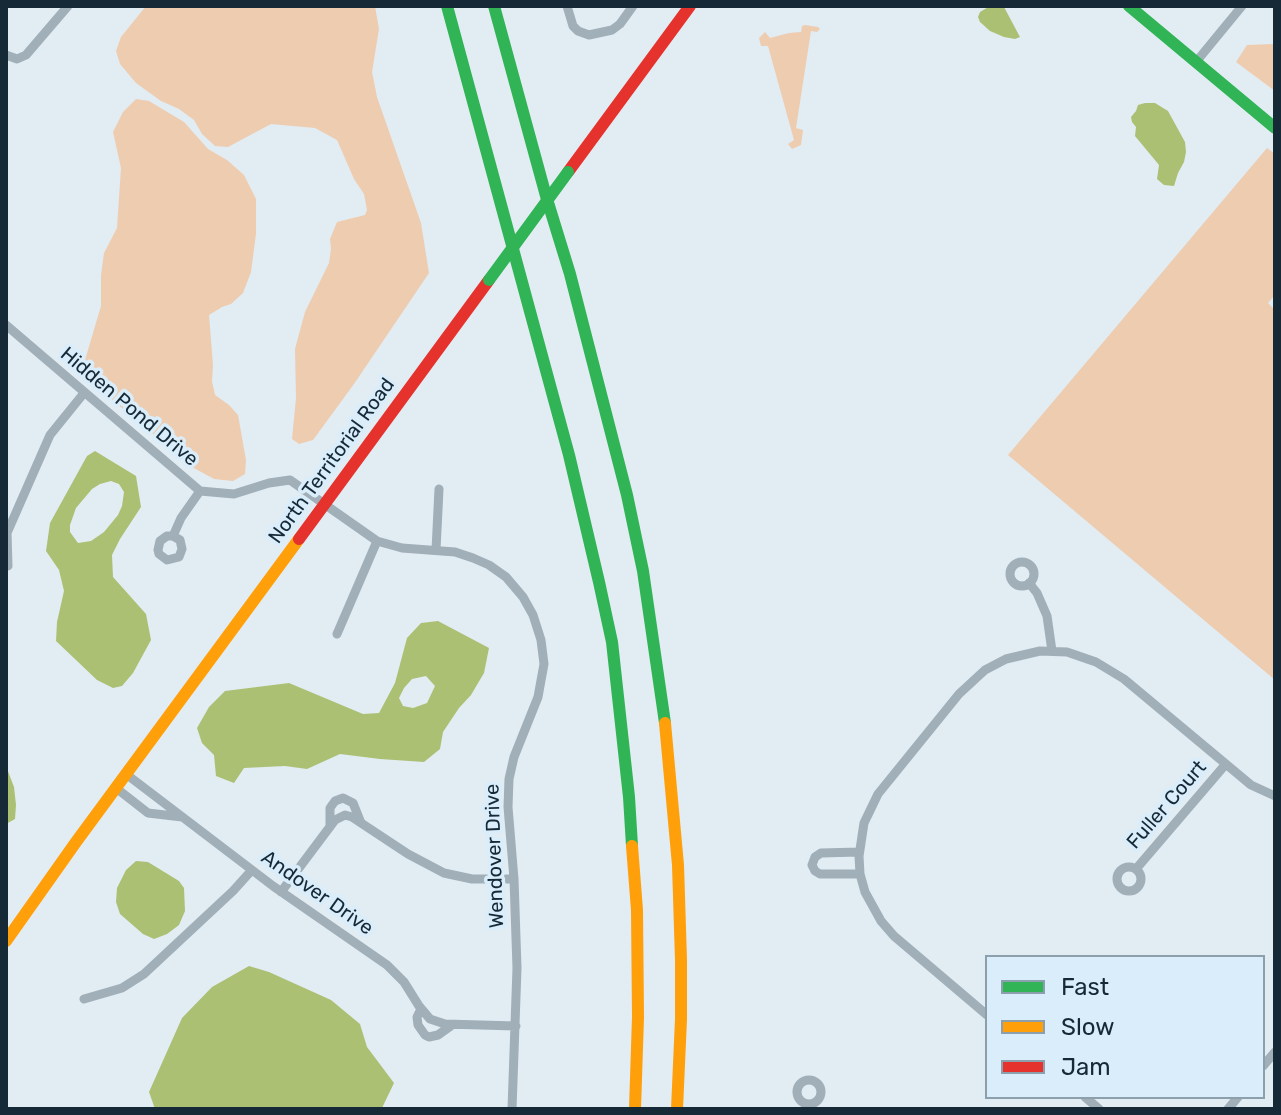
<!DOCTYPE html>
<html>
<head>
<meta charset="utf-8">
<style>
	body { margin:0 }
	#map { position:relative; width:1281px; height:1115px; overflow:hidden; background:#e2ecf3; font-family:Rubik,sans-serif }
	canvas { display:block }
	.frame { position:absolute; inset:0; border:8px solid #162937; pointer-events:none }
	.legend { position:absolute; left:985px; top:955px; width:280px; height:144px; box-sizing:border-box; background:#daedfb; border:2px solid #8c9fad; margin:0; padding:10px 14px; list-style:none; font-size:24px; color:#162937 }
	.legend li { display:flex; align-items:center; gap:16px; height:40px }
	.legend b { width:40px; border:2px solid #8c9fad }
</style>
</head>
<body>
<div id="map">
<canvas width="1281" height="1115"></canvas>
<div class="frame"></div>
<ul class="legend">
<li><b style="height:10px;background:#30b455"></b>Fast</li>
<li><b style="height:10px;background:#ff9f0a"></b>Slow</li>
<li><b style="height:10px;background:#e5322d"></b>Jam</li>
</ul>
</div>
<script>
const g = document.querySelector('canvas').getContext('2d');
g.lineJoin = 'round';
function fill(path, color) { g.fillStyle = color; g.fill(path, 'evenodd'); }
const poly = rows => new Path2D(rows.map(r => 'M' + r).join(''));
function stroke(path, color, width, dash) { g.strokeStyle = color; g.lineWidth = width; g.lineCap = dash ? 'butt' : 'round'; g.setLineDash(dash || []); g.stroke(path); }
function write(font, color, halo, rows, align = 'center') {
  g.font = font + ' Rubik,sans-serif'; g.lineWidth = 7; g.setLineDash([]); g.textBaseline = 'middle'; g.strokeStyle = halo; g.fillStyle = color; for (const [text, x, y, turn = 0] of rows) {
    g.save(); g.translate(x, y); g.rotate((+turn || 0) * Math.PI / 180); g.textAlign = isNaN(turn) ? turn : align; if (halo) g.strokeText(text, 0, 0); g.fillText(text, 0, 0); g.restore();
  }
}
const green = poly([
	[146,6,375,6,379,29,372,72,377,97,421,223,429,273,354,384,313,440,299,444,292,439,296,398,295,349,305,312,329,263,331,249,330,239,337,222,365,215,367,210,364,194,354,179,337,140,315,128,271,124,228,147,215,146,202,134,194,120,179,109,161,101,136,83,120,64,116,51,121,37],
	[805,25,818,27,820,29,817,32,811,31,796,128,803,130,801,145,792,149,788,144,794,140,768,46,761,46,759,38,765,32,770,38,789,33,801,32,802,26],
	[1275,42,1275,91,1236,62,1247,45,1273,44],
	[136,99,149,101,184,122,208,149,227,160,244,175,256,199,256,234,251,272,243,293,231,304,222,307,209,315,213,365,212,381,215,395,229,405,238,415,246,460,245,474,233,481,214,479,192,467,85,377,85,360,101,306,101,275,104,253,117,228,121,168,113,132,123,112],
	[1267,148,1275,154,1275,295,1268,303,1275,310,1275,680,1008,455]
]);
const water = poly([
	[990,6,1004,7,1020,37,1015,39,1004,37,990,31,980,22,978,17,980,12],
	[1145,103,1155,103,1168,111,1185,142,1186,152,1184,162,1178,173,1174,186,1164,185,1157,179,1159,165,1135,136,1136,127,1132,122,1131,117,1136,111,1138,105],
	[95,451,136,476,141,507,120,539,112,555,113,577,146,614,151,640,133,673,122,686,113,688,97,680,56,641,57,622,64,591,59,570,46,551,50,523,87,456],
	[111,481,119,484,124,492,122,506,118,515,104,532,91,541,78,543,70,532,70,525,76,508,92,489,100,484],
	[438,621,489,648,484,673,471,695,459,708,443,732,440,749,424,762,380,759,340,754,307,769,285,766,244,768,234,783,216,776,214,755,202,743,197,728,209,707,225,691,289,683,363,714,379,713,395,683,407,638,421,623],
	[426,676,435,686,427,703,413,708,403,706,399,698,404,688,412,679],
	[6,766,14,787,16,805,15,819,6,824],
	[136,861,148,862,179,881,184,888,185,911,179,925,167,934,154,939,143,934,120,914,116,902,117,888,126,870],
	[249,966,269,972,331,1000,360,1024,367,1047,394,1083,382,1108,155,1109,149,1092,182,1018,212,987]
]);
const street = poly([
	[567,6,573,26,578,31,589,35,612,30,620,24,633,6],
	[6,55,17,59,26,55,68,6],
	[1196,62,1242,6],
	[6,325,200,491,234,494,269,483,290,480,377,541,402,548,455,552,473,558,489,565,506,577,523,597,533,615,541,640,544,664,538,697,514,757,509,779,508,807,514,879,517,968,512,1109],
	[173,536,180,540,182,549,179,557,167,560,159,554,158,550,160,541,167,536,173,536,181,518,200,491],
	[436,550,439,489],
	'1010 574a12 12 0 1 1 24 0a12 12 0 1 1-24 0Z',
	[8,566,7,533,50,435,84,393],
	[1029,583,1037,593,1047,616,1052,651],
	[337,634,377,541],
	[126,774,273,886,387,965,404,982,419,1006,430,1019,445,1024,516,1026],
	[116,788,148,813,182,817],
	[330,827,330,808,335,801,343,798,353,803,361,823],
	[859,852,821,853,815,857,812,865,815,871,820,874,860,874],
	'1117 879a12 12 0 1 1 24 0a12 12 0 1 1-24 0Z',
	[1136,869,1225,765],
	[281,892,335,820,345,815,352,817,408,854,444,873,472,879,514,879],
	[84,999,122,988,144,974,233,891,251,871],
	[421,1009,417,1017,418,1025,425,1035,429,1037,438,1035,452,1025],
	[987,1015,894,936,881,921,865,892,860,874,859,856,864,823,878,794,959,694,985,670,1006,659,1040,651,1067,652,1096,662,1124,679,1251,785,1275,796],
	[1263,1066,1275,1052],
	'797 1092a12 12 0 1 1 24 0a12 12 0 1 1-24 0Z',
	[1085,1097,1099,1109],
	[1228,1109,1238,1097]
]);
const fast = poly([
	[447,6,569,455,599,582,612,642,629,797,632,846],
	[494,6,546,196,570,274,627,495,643,571,665,723],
	[1129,6,1275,128]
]);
const slow = poly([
	[665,723,678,865,681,960,681,1019,677,1109],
	[632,846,637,910,638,1017,635,1109],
	[6,941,76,842,299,539]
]);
const jam = poly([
	[568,172,690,6],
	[299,539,489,280]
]);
const fastBridge = poly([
	[489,280,568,172]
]);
const streetNames = [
	["Hidden Pond Drive",129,407,40],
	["North Territorial Road",332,461,-54],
	["Fuller Court",1167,805,-49],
	["Wendover Drive",495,856,-92],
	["Andover Drive",317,893,35]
];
fill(green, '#eeccb0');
fill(water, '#acc074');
stroke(street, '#a1afb8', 9);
stroke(fast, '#30b455', 12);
stroke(slow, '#ff9f0a', 12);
stroke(jam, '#e5322d', 12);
stroke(fastBridge, '#30b455', 12);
write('20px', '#162937', '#daedfb', streetNames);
</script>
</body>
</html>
